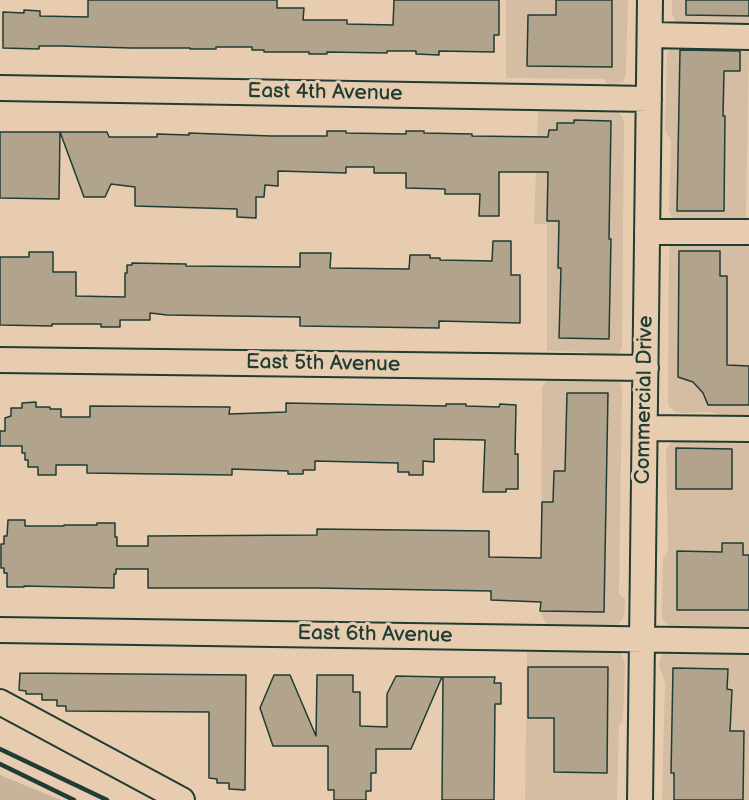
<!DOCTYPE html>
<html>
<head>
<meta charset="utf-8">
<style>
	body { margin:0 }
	canvas { display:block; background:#e8ccaf }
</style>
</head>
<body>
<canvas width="749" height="800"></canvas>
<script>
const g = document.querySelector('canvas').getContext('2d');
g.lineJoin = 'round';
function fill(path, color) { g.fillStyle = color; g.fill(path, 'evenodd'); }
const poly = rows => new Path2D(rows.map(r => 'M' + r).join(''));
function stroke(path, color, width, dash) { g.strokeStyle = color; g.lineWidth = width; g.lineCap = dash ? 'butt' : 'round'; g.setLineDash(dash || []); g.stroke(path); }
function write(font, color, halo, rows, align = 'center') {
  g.font = font + ' "Balsamiq Sans",sans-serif'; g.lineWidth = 6; g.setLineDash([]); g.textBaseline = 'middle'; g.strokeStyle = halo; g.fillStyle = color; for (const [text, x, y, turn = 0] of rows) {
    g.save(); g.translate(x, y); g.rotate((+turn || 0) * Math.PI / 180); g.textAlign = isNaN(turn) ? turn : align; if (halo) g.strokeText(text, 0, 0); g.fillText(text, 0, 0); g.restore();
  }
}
const built = poly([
	[506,0,628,0,626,68,626,75,623,82,613,86,609,86,604,79,506,78],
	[672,0,749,0,749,24,678,24,675,21,672,14],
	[675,45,749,45,746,215,744,222,678,222,671,216,669,210,671,140,665,130,667,55,670,49],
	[606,110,616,111,620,113,624,121,622,346,620,352,612,357,594,357,587,352,547,351,547,224,534,224,538,111,600,112],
	[747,242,749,249,749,421,732,420,715,413,707,412,680,413,675,412,668,405,668,399,669,251,670,247,674,243],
	[593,377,616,379,620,382,622,390,619,594,625,599,625,614,619,624,611,627,547,626,541,614,542,387,548,380,589,380],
	[685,439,689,441,749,442,749,629,673,628,663,621,662,615,663,558,668,551,666,450,668,446,672,442,678,440],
	[606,648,616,649,620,652,623,658,625,665,623,721,619,725,617,800,525,800,527,651,596,652],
	[668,651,749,651,749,800,662,800,665,682,659,666,660,659,662,654]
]);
const green = poly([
	[0,775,61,800,0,800]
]);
const building = poly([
	[88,0,277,0,277,8,304,8,303,20,347,20,347,24,393,25,394,0,499,0,499,35,494,35,494,52,439,51,439,55,416,54,416,51,387,51,387,53,327,52,327,54,309,54,309,52,264,52,264,50,252,50,252,47,216,47,216,49,190,49,190,48,131,48,61,46,39,46,39,49,3,48,3,12,24,13,24,10,40,11,40,16,88,17,88,0],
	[556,0,612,0,612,67,527,66,528,15,556,15,556,0],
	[686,0,749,0,749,16,686,15,686,0],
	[680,50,740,51,740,71,724,71,723,116,725,116,724,211,677,211,680,50],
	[574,120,611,121,609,239,611,239,609,339,559,338,561,268,558,268,559,221,547,221,548,172,499,172,499,216,479,216,480,194,445,194,445,189,406,188,406,173,374,173,374,167,346,167,346,173,278,171,278,186,265,185,264,197,256,197,256,218,237,217,237,209,135,206,135,187,111,184,105,197,84,197,60,132,107,132,109,137,157,137,157,134,189,135,189,133,271,136,327,136,327,131,346,131,346,133,406,134,406,131,424,131,424,133,472,134,472,136,548,137,549,130,557,130,557,123,574,123,574,120],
	[0,132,60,132,59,199,0,198,0,132],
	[493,241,511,241,511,275,520,275,520,323,439,321,439,328,300,326,300,317,167,315,150,313,150,320,120,320,120,327,101,327,101,324,52,324,52,326,0,325,0,257,29,257,29,252,53,252,53,272,76,272,76,296,125,297,125,273,127,273,127,265,132,265,132,263,186,264,186,266,300,267,300,253,331,253,330,268,409,269,410,255,430,255,430,258,440,258,440,260,492,261,493,241],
	[679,251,720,251,720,276,727,276,727,365,749,366,749,405,708,405,703,393,693,382,678,377,679,251],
	[567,393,608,393,604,612,540,611,541,602,491,600,491,591,316,588,148,588,148,569,116,569,116,574,114,574,114,588,24,586,24,587,7,587,7,573,4,573,4,568,1,568,1,544,4,544,4,536,7,536,8,520,25,520,25,526,64,526,64,525,97,525,97,523,115,523,115,537,117,537,117,546,148,546,148,536,317,535,317,529,489,531,489,557,541,558,542,502,553,502,554,471,565,471,567,393],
	[36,402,36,407,50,407,50,409,61,409,61,417,90,417,90,406,230,407,229,414,286,412,286,403,446,406,446,404,466,404,466,406,499,407,500,404,516,405,515,454,518,454,518,489,506,489,506,492,483,492,485,440,434,439,434,462,423,461,423,475,409,475,409,472,398,472,398,463,315,461,315,470,303,470,303,474,288,474,288,471,232,469,232,475,87,473,87,465,56,465,56,475,38,475,38,467,28,467,28,460,25,460,25,453,22,453,22,446,0,446,0,431,5,431,5,418,11,416,11,408,22,408,22,403,36,402],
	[676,448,732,449,732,489,676,489,676,448],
	[722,543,743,543,743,555,749,555,749,610,677,610,677,551,722,552,722,543],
	[528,667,608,667,607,773,554,772,554,718,528,718,528,667],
	[673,668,728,669,727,689,732,690,730,731,744,731,743,800,674,800,674,773,671,773,673,668],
	[20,673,246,675,245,790,229,789,229,783,217,783,217,779,209,778,209,712,66,711,66,706,57,706,57,700,42,700,42,694,26,694,26,691,19,690,20,673],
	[274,675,290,675,316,736,317,675,353,675,353,692,360,692,360,726,387,727,387,694,396,676,442,677,411,749,376,749,376,773,371,773,371,791,366,791,366,800,334,800,334,790,328,790,328,746,273,746,260,708,274,675],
	[443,677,495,677,494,683,501,683,501,704,495,704,494,800,442,800,443,677]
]);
const minor = poly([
	[650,35,749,37],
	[0,88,649,99],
	[647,232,749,232],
	[0,360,646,368],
	[645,428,749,429],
	[0,630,749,641],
	[0,702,182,800],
	[640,800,650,0]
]);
const rail = poly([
	[0,749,107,800],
	[0,764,74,800]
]);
const streetNames = [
	["East 4th Avenue",325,93,1],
	["East 5th Avenue",323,364,1],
	["Commercial Drive",645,400,-89],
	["East 6th Avenue",375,635,1]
];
fill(built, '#d4bda2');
fill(green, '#c7b49a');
fill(building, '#b1a38c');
stroke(building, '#1f3d34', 1.5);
stroke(minor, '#1f3d34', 28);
stroke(minor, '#e8ccaf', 24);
stroke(rail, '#1f3d34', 4.5);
write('21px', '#1f3d34', '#e8ccaf', streetNames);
</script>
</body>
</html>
